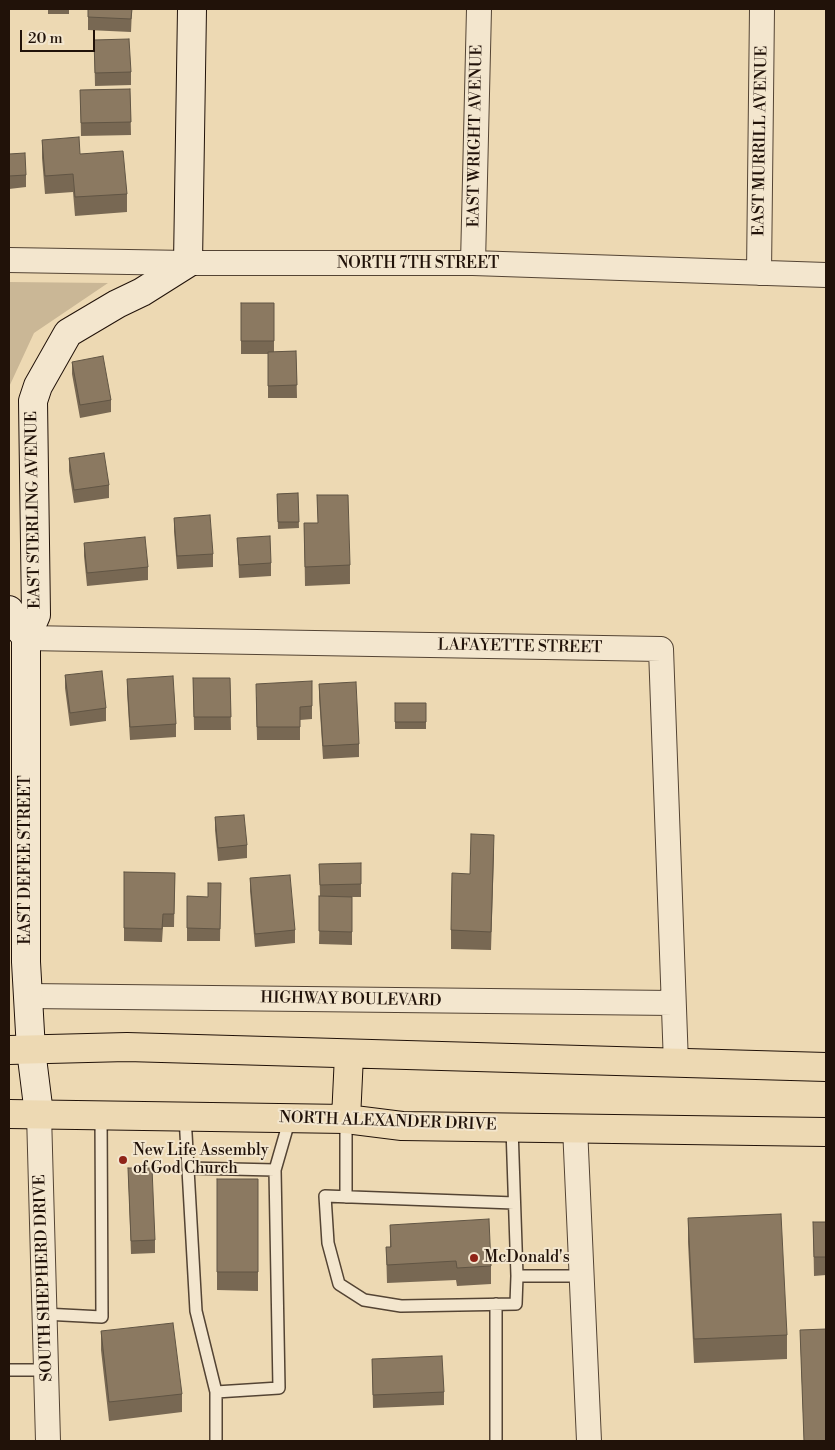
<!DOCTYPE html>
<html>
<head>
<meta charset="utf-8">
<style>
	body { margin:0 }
	#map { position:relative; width:835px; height:1450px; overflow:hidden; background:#edd9b3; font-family:"Libre Bodoni",serif }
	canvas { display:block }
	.frame { position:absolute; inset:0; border:10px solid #211209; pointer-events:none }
	.scale { position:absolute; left:20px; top:30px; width:75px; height:22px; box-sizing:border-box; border:2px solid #211209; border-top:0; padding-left:6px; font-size:15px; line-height:18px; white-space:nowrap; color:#211209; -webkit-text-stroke:4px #f3e6ce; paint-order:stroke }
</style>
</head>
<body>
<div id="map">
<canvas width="835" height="1450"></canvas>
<div class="frame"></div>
<div class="scale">20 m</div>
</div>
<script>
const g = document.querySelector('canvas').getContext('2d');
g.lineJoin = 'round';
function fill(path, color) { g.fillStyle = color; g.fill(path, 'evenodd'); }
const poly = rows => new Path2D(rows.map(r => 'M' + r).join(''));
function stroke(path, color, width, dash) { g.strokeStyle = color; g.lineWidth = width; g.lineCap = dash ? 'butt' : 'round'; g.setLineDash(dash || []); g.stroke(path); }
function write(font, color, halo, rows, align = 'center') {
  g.font = font + ' "Libre Bodoni",serif'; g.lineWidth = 4; g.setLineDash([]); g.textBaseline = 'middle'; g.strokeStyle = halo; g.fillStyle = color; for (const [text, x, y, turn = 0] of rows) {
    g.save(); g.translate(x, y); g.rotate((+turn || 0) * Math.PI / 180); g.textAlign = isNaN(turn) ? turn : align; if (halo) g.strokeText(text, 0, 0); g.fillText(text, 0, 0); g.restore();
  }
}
const green = poly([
	[9,282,108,283,34,333,9,387]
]);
const lane = poly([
	[185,1116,196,1311,216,1392,216,1441],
	[512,1128,517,1276,516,1304,401,1306,364,1300,339,1284,328,1243,325,1196,514,1203],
	[188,1168,275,1170],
	[346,1197,346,1119],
	[517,1276,582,1276],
	[44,1314,102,1317,101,1115],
	[9,1370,46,1370],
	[216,1392,279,1388,275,1170,290,1118],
	[496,1441,496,1304]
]);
const street = poly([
	[9,260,188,263,473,263,826,275],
	[473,263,479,9],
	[759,273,762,9],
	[14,627,26,638,661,649,676,1064],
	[28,996,673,1003],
	[39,1114,48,1441],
	[575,1127,589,1441]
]);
const secondary = poly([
	[9,610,26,638,26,962,31,1050,39,1114],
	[26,638,36,615,33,401,38,386,68,333,117,304,142,292,188,263,192,9]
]);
const primary = poly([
	[9,1050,127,1047,826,1067],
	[9,1114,346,1119,402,1126,826,1132],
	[346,1119,349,1055]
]);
const wall = poly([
	[48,9,69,9,69,14,48,14],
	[88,9,132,9,131,32,88,30],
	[94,40,131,72,131,85,95,86],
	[130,89,131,135,81,136,80,90],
	[42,140,80,154,127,194,127,212,75,216,73,192,45,194,42,158],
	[9,154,26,175,26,187,9,189],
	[241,303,274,303,274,352,296,351,297,398,268,398,268,354,241,354],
	[72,362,111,400,111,412,80,418,72,374],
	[69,458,109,485,109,498,74,503,69,471],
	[298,493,299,528,278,529,277,494],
	[317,495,350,565,350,584,305,586,304,523,318,523],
	[174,518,213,554,213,567,177,569,174,531],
	[237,538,271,563,271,576,239,578],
	[84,543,148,567,148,580,87,586,84,556],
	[65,675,106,708,106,721,70,726,65,688],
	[193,678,230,678,231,730,194,730],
	[127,679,176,724,176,737,130,740,127,692],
	[312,681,312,719,300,720,300,740,257,740,256,697],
	[319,684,359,744,359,757,323,759,319,697],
	[395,703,426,703,426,729,395,729],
	[215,817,247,845,247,858,218,861,215,830],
	[494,853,491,950,451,949,451,930,470,874],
	[319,864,361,884,361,897,352,897,352,945,319,944,320,896],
	[124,872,175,873,174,927,163,927,162,942,124,941],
	[250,878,295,930,295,943,255,947,250,891],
	[221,883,220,941,187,941,187,896,208,897],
	[128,1168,155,1240,155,1253,131,1254],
	[217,1179,258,1179,258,1291,217,1290],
	[688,1218,787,1335,787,1359,694,1363,688,1242],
	[813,1222,826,1222,826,1275,814,1276],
	[390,1225,491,1266,491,1284,457,1286,456,1280,387,1283,386,1247,390,1247],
	[800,1330,826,1441,804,1441],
	[101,1331,182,1394,182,1412,109,1421,101,1350],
	[372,1359,444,1392,444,1405,373,1408]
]);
const building = poly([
	[88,9,132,9,131,19,88,17,88,9],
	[129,39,131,72,95,73,94,40,129,39],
	[130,89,131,122,81,123,80,90,130,89],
	[79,137,80,154,123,151,127,194,75,197,73,174,45,176,42,140,79,137],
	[25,153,26,175,9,176,9,154,25,153],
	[241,303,274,303,274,341,241,341,241,303],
	[296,351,297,385,268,386,268,352,296,351],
	[103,356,111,400,80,405,72,362,103,356],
	[104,453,109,485,74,490,69,458,104,453],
	[298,493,299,522,278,522,277,494,298,493],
	[317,495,348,495,350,565,305,567,304,523,318,523,317,495],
	[210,515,213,554,177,556,174,518,210,515],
	[270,536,271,563,239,565,237,538,270,536],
	[145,537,148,567,87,573,84,543,145,537],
	[102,671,106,708,70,713,65,675,102,671],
	[173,676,176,724,130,727,127,679,173,676],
	[193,678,230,678,231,717,194,717,193,678],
	[312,681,312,706,300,707,300,727,257,727,256,684,312,681],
	[356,682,359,744,323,746,319,684,356,682],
	[395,703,426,703,426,722,395,722,395,703],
	[244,815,247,845,218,848,215,817,244,815],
	[471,834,494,835,491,932,451,930,452,873,470,874,471,834],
	[361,863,361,884,320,885,319,864,361,863],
	[124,872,175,873,174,914,163,914,162,929,124,928,124,872],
	[290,875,295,930,255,934,250,878,290,875],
	[208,883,221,883,220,929,187,928,187,896,208,897,208,883],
	[319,896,352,897,352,932,319,931,319,896],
	[128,1168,152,1168,155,1240,131,1241,128,1168],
	[217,1179,258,1179,258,1272,217,1272,217,1179],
	[781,1214,787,1335,694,1339,688,1218,781,1214],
	[489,1219,491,1266,457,1268,456,1261,387,1265,386,1247,391,1247,390,1225,489,1219],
	[813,1222,826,1222,826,1257,814,1257,813,1222],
	[173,1323,182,1394,109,1402,101,1331,173,1323],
	[826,1329,826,1441,804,1441,800,1330,826,1329],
	[442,1356,444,1392,373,1395,372,1359,442,1356]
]);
const markers = [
	[123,1160,5,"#8f2418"],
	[474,1258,5,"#8f2418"]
];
const streetNames = [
	["EAST WRIGHT AVENUE",476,136,-89],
	["EAST MURRILL AVENUE",761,141,-89],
	["NORTH 7TH STREET",418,264],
	["EAST STERLING AVENUE",34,510,-91],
	["LAFAYETTE STREET",520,647,1],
	["EAST DEFEE STREET",26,860,-90],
	["HIGHWAY BOULEVARD",351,1000,1],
	["NORTH ALEXANDER DRIVE",388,1122,2],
	["SOUTH SHEPHERD DRIVE",44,1278,-92]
];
const poiNames = [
	["New Life Assembly",133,1151],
	["of God Church",133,1169],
	["McDonald's",484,1258]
];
fill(green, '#cab796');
stroke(lane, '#544434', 14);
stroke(street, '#544434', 26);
stroke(secondary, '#211209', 30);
stroke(primary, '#211209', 30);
stroke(lane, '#f3e6ce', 11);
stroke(street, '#f3e6ce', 24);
stroke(secondary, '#f3e6ce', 28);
stroke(primary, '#edd9b3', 28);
fill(wall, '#786853');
fill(building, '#8b7961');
stroke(building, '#615544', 1);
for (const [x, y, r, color] of markers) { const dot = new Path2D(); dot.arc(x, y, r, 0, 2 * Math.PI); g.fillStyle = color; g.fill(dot); stroke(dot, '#f3e6ce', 2); }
write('16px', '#211209', '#f3e6ce', streetNames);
write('16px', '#211209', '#f3e6ce', poiNames, 'left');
</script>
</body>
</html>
